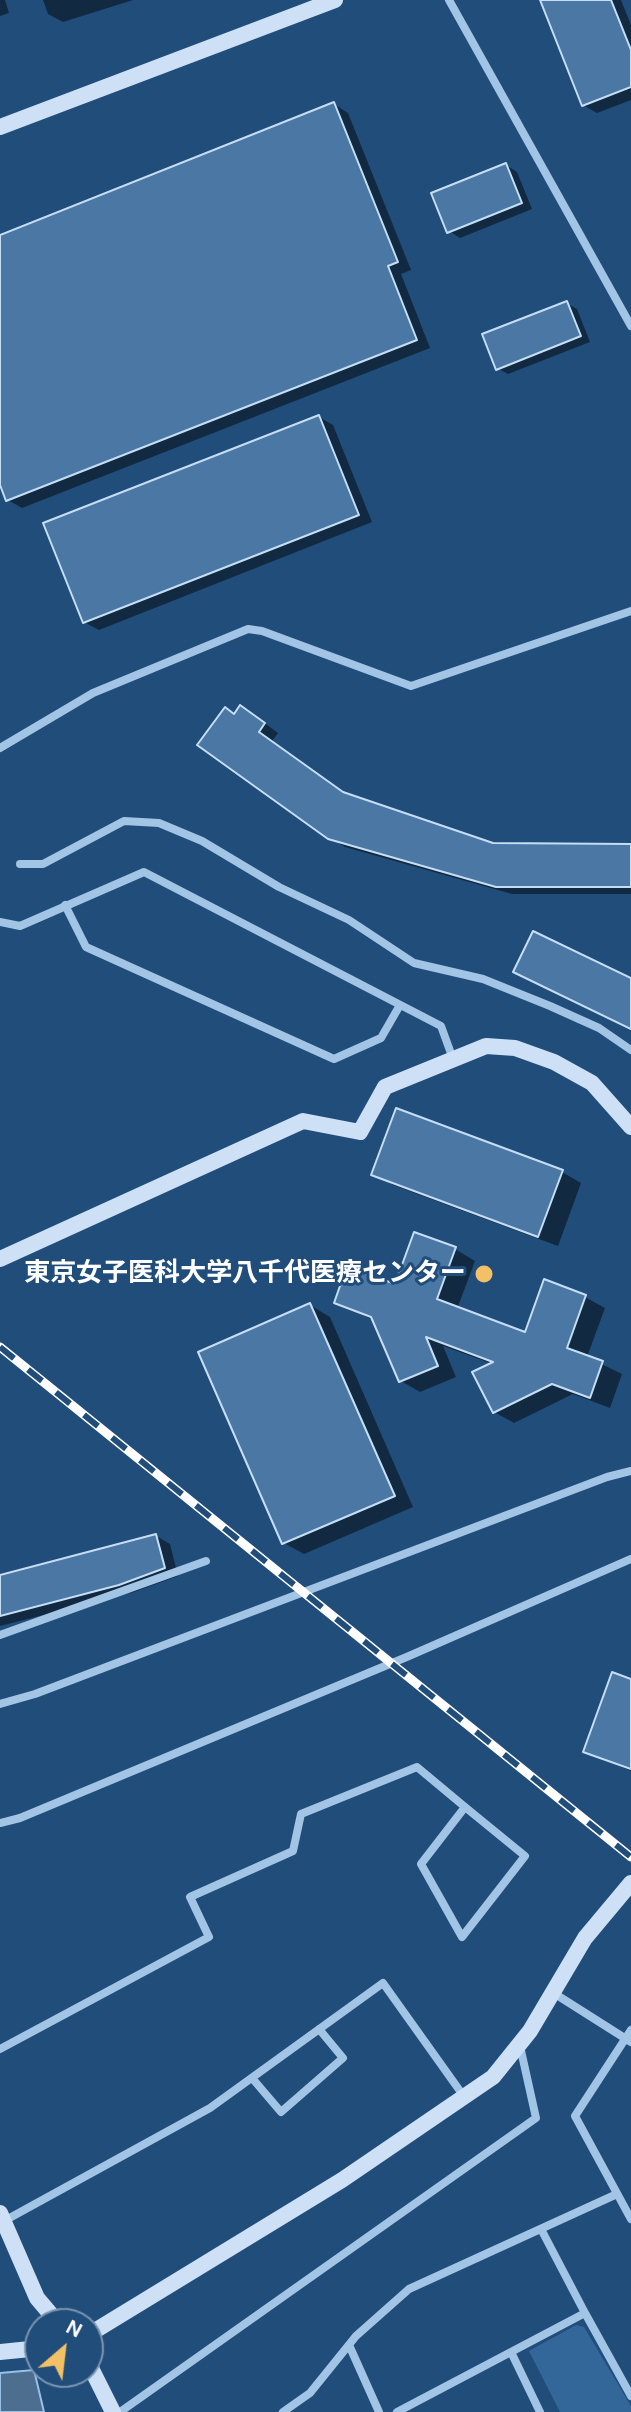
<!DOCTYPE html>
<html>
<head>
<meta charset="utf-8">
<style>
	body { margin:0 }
	#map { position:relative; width:631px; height:2412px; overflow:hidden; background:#214d7b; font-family:Karla,sans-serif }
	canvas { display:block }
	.north { position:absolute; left:24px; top:2308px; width:80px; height:80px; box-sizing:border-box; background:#214d7b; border:2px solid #7a94b0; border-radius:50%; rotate:28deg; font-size:22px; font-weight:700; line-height:32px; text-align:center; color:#fff }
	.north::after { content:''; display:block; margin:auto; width:28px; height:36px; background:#f2c165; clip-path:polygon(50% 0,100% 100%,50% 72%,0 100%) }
</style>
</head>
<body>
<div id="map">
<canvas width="631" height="2412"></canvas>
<div class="north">N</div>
</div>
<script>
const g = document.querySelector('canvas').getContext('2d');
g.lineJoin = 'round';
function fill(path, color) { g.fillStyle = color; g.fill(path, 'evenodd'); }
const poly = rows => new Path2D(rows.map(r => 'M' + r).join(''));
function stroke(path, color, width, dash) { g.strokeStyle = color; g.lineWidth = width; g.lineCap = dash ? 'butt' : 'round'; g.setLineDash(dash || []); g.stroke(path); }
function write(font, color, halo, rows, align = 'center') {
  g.font = font + ' Karla,"Noto Sans JP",sans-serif'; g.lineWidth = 6; g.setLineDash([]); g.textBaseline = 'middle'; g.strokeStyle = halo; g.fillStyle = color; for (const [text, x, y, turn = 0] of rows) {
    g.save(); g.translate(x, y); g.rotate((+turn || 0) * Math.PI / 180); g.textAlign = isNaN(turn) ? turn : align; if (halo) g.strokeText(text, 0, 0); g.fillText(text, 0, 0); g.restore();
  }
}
const green = poly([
	[576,2325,584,2327,631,2406,631,2412,560,2412,529,2351]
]);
const water = poly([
	[34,2370,44,2412,0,2412,0,2373,34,2370]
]);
const shadow = poly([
	[0,0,5,0,9,13,0,16],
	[43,0,133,0,63,22,48,14],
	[542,0,621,0,631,25,631,100,597,113,583,105],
	[334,104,348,113,411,270,401,274,430,348,22,508,8,500,0,480,0,237],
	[506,165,517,172,532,209,460,238,449,231],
	[566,303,577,309,590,342,508,374,497,368],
	[319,417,333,425,372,522,99,630,84,622],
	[236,715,255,716,278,733,272,741,348,796,493,845,631,846,631,894,512,894,345,847,330,838],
	[562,1172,581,1183,558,1246,393,1185,374,1174],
	[455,1249,475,1261,457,1309,526,1334,585,1297,605,1308,587,1357,622,1374,610,1408,573,1394,514,1423,494,1412,493,1364,443,1346,456,1377,420,1392,401,1381,375,1321,336,1302,396,1287],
	[310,1305,330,1317,413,1507,304,1554,284,1543],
	[156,1536,170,1544,178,1576,134,1592,0,1626,0,1577],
	[631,1681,631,1771,585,1751]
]);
const building = poly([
	[540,0,611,0,631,50,631,87,582,106,540,0],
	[334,102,398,262,388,266,417,340,6,501,0,485,0,235,334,102],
	[506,163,522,203,447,233,431,193,506,163],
	[567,301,581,336,496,370,482,334,567,301],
	[319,415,359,515,83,623,43,523,319,415],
	[240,705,265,723,259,732,343,792,493,843,631,844,631,887,496,887,328,839,197,745,225,707,234,714,240,705],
	[533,931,631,978,631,1029,513,972,533,931],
	[396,1108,563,1170,538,1237,371,1175,396,1108],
	[414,1232,456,1247,437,1299,525,1332,544,1279,586,1295,567,1348,603,1361,590,1398,552,1384,493,1413,472,1372,493,1362,426,1337,438,1366,399,1382,371,1317,334,1303,347,1266,395,1284,414,1232],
	[310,1303,395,1496,282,1544,198,1352,310,1303],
	[156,1534,165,1568,119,1585,0,1616,0,1575,156,1534],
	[612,1672,631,1679,631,1769,583,1752,612,1672]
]);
const street = poly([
	[449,0,631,326],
	[0,748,93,693,248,629,262,631,411,686,631,611],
	[20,864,43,864,124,821,159,823,202,841,279,887,349,920,414,963,483,979,550,1006,599,1028,631,1050],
	[65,905,86,947,334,1059,381,1038,400,1005],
	[0,922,20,926,144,872,441,1026,453,1059],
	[0,1635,206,1561],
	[0,1704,35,1694,607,1477,631,1471],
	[0,1823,20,1818,409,1656,631,1559],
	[552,1992,631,2042],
	[631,2030,575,2116,631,2219],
	[0,2049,209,1937,190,1897,293,1851,301,1814,417,1767,465,1807,525,1856,462,1937,421,1864,465,1807],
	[252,2078,281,2112,343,2058,319,2029],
	[4,2221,210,2108,383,1983,465,2098],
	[541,2229,585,2313],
	[349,2345,379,2412],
	[511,2352,540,2412],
	[120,2412,536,2118,520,2046],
	[283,2412,310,2393,356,2336,409,2289,617,2194],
	[397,2412,585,2313,631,2396]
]);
const secondary = poly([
	[0,127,335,0],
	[0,1259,303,1121,360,1132,385,1087,486,1046,515,1048,554,1062,592,1083,631,1127],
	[0,2213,37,2298,59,2324],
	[88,2335,342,2180,493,2077,530,2031,585,1938,631,1883],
	[0,2352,40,2348],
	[88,2362,113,2412]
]);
const rail = poly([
	[0,1347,631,1857]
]);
const markers = [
	[484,1274,10,"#f2c165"]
];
const poiNames = [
	["東京女子医科大学八千代医療センター",466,1274]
];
fill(green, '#346799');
fill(water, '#4d6e8f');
stroke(water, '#97c0e7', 2);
fill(shadow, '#0007');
fill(building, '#4a77a4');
stroke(building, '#c6def4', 2);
stroke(street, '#a3c5e5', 8);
stroke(secondary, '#cde0f5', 16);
stroke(rail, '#fff', 9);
stroke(rail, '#214d7b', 6, [18]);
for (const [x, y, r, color] of markers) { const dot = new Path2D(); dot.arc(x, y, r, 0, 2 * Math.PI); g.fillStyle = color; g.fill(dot); stroke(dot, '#214d7b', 3); }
write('bold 26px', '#fff', '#214d7b', poiNames, 'right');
</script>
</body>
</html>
